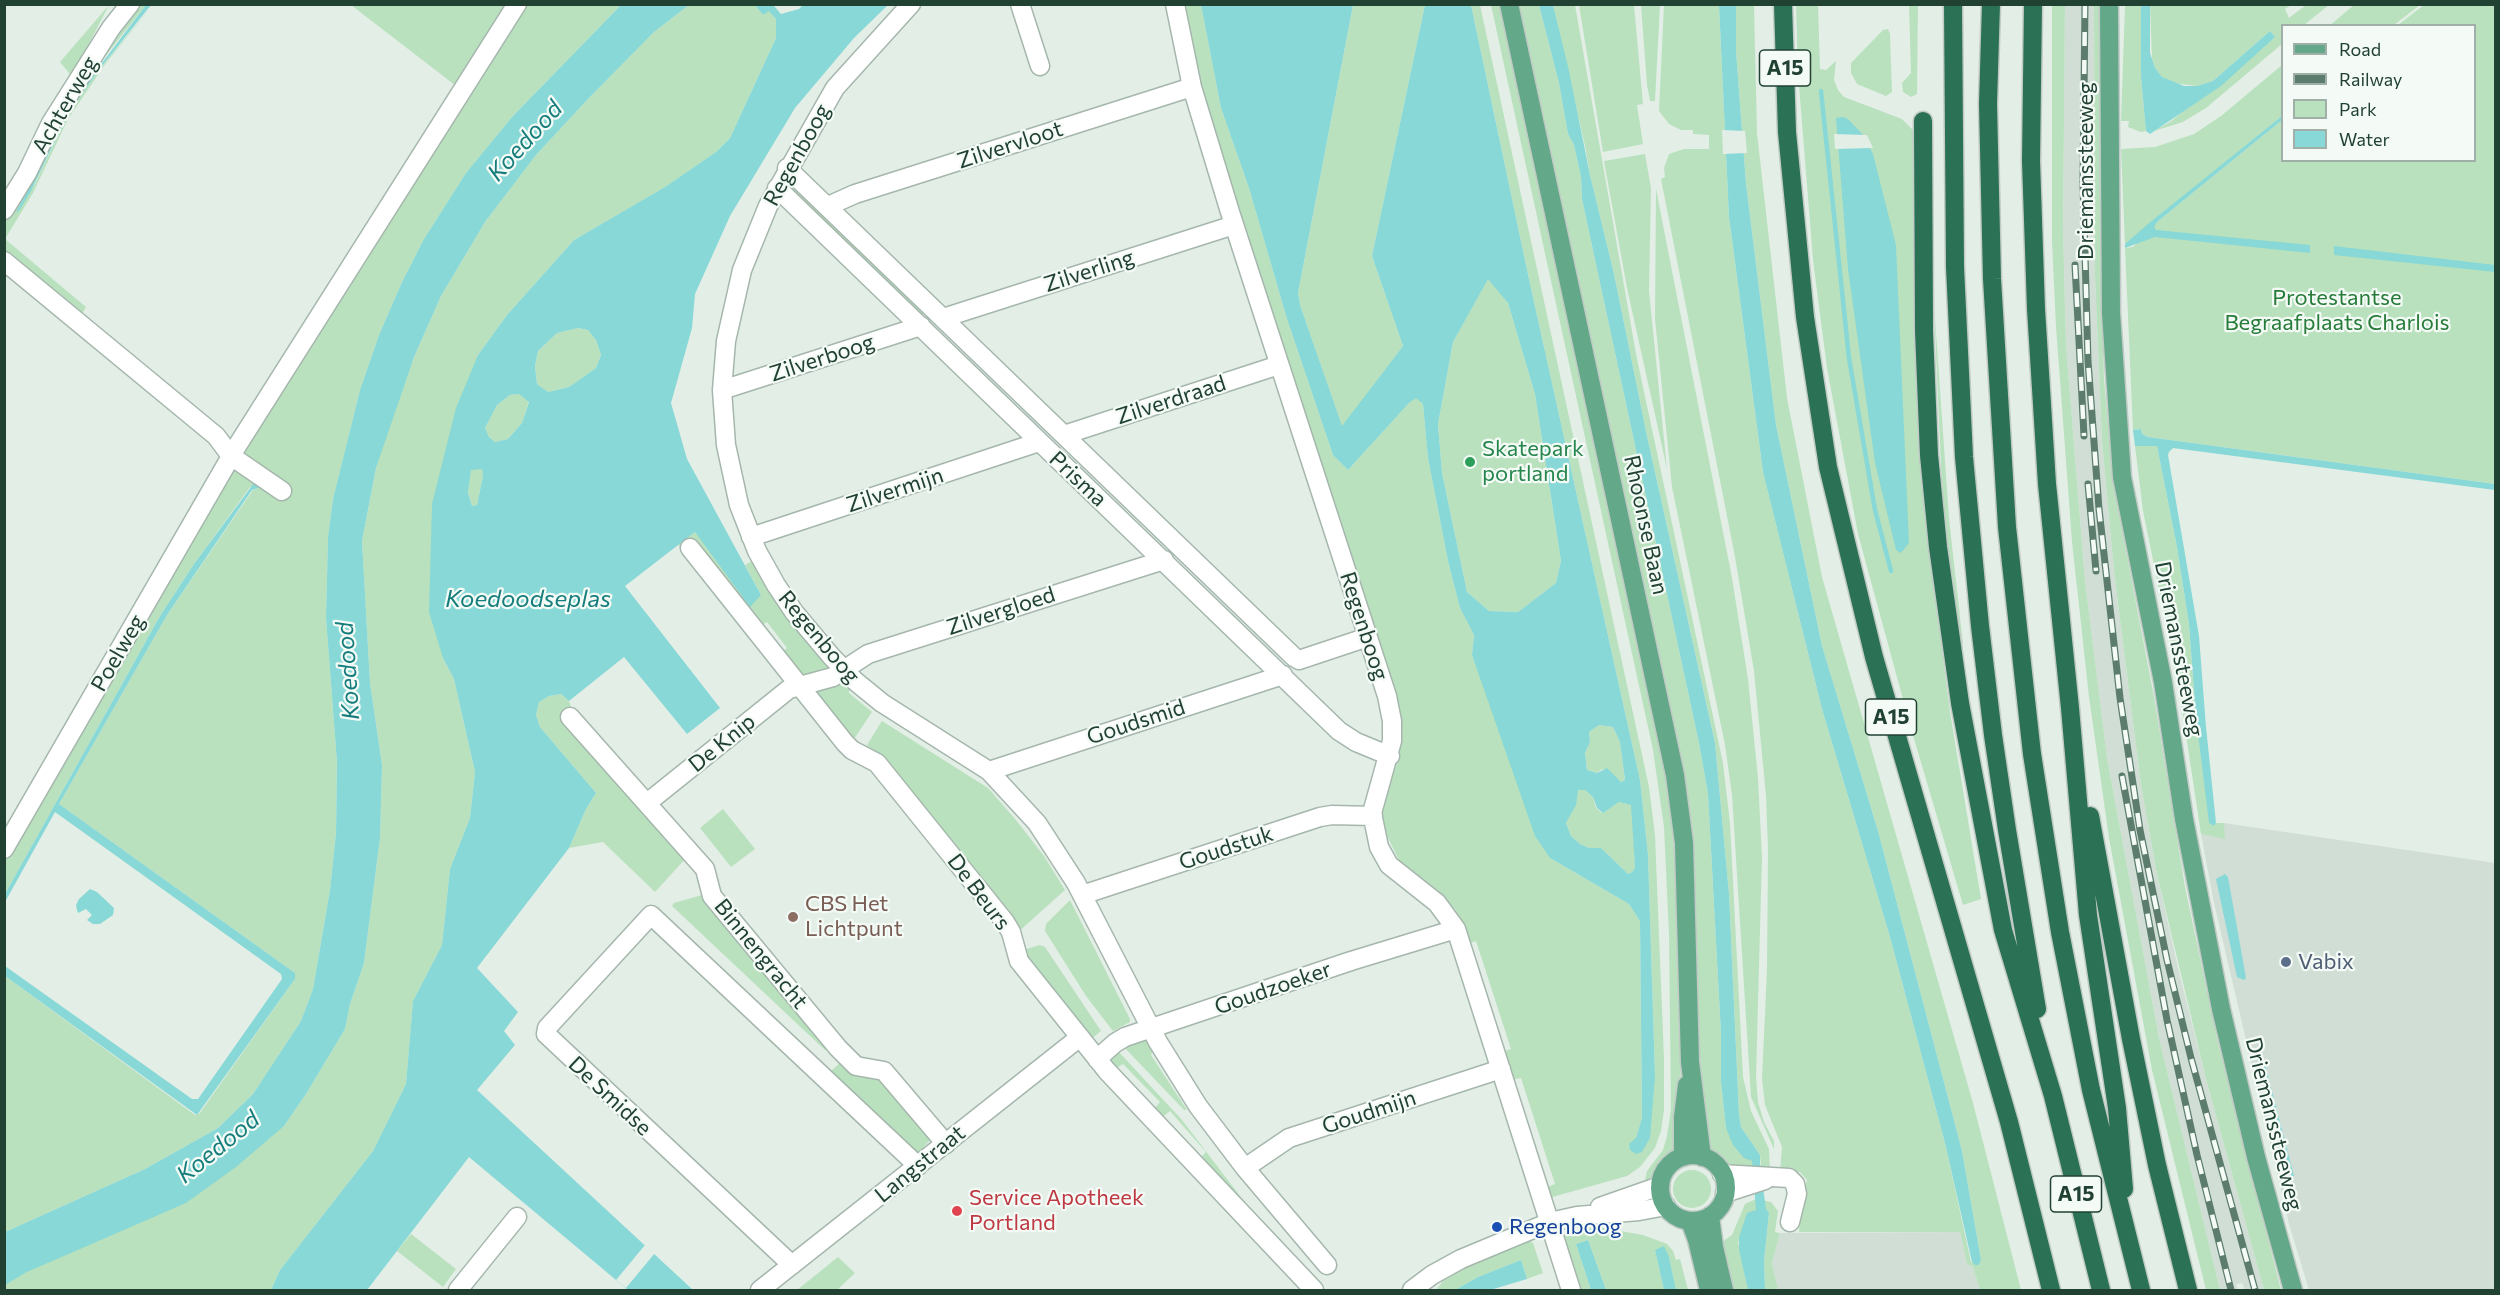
<!DOCTYPE html>
<html>
<head>
<meta charset="utf-8">
<style>
	body { margin:0 }
	#map { position:relative; width:2500px; height:1295px; overflow:hidden; background:#e3eee7; font-family:Commissioner,sans-serif }
	canvas { display:block }
	.frame { position:absolute; inset:0; border:6px solid #214233; pointer-events:none }
	.legend { position:absolute; left:2281px; top:24px; width:195px; height:138px; box-sizing:border-box; background:#f4faf6; border:2px solid #a0b0a8; margin:0; padding:8px 10px; list-style:none; font-size:18px; color:#214233 }
	.legend li { display:flex; align-items:center; gap:12px; height:30px }
	.legend b { width:30px; border:2px solid #a0b0a8 }
</style>
</head>
<body>
<div id="map">
<canvas width="2500" height="1295"></canvas>
<div class="frame"></div>
<ul class="legend">
<li><b style="height:8px;background:#64a88a"></b>Road</li>
<li><b style="height:8px;background:#5c7d6e"></b>Railway</li>
<li><b style="height:16px;background:#bae1be"></b>Park</li>
<li><b style="height:16px;background:#87d8d6"></b>Water</li>
</ul>
</div>
<script>
const g = document.querySelector('canvas').getContext('2d');
g.lineJoin = 'round';
function fill(path, color) { g.fillStyle = color; g.fill(path, 'evenodd'); }
const poly = rows => new Path2D(rows.map(r => 'M' + r).join(''));
function stroke(path, color, width, dash) { g.strokeStyle = color; g.lineWidth = width; g.lineCap = dash ? 'butt' : 'round'; g.setLineDash(dash || []); g.stroke(path); }
function write(font, color, halo, rows, align = 'center') {
  g.font = font + ' Commissioner,sans-serif'; g.lineWidth = 4.5; g.setLineDash([]); g.textBaseline = 'middle'; g.strokeStyle = halo; g.fillStyle = color; for (const [text, x, y, turn = 0] of rows) {
    g.save(); g.translate(x, y); g.rotate((+turn || 0) * Math.PI / 180); g.textAlign = isNaN(turn) ? turn : align; if (halo) g.strokeText(text, 0, 0); g.fillText(text, 0, 0); g.restore();
  }
}
const built = poly([
	[2065,5,2094,5,2095,277,2102,441,2114,571,2141,785,2157,874,2179,972,2206,1079,2264,1290,2245,1290,2242,1283,2236,1284,2238,1290,2220,1290,2159,1038,2107,758,2085,581,2066,345,2063,231],
	[2224,823,2495,863,2495,1290,2309,1290,2289,1224,2214,903,2201,834,2224,838],
	[1960,1232,1967,1264,1973,1267,1980,1290,1778,1290,1772,1263,1780,1233]
]);
const green = poly([
	[109,5,78,65,73,78,60,62],
	[134,5,146,5,103,59,62,119,17,212,35,184,67,116,98,71,153,5,106,63,68,119,33,193,5,239,86,307,83,312,73,313,5,255,4,254,4,217,24,185,53,126,115,29],
	[351,5,513,5,460,89],
	[521,5,621,5,512,117,466,173,424,239,402,282,379,335,360,390,333,499,328,537,326,618,337,762,336,833,330,890,313,989,301,1021,253,1094,218,1128,145,1169,5,1232,5,976,195,1115,199,1114,295,979,295,973,59,804,167,615,253,490,262,487,250,487,194,564,160,616,5,894,5,857,232,471,240,470,242,448,251,441,258,422],
	[689,5,755,5,763,15,769,10,776,19,776,38,730,138,716,152,665,187,574,240,507,315,478,355,443,658,454,679,475,772,470,818,450,869,442,945,413,1001,406,1084,373,1151,280,1270,271,1290,5,1290,4,1285,284,1126,306,1094,345,1029,350,1004,364,963,380,838,382,765,370,683,362,541,376,468,396,403,414,357,441,296,485,222,536,155,587,100,654,32],
	[1181,5,1201,5,1221,108,1249,188,1287,319,1333,455,1348,470,1409,403,1416,397,1423,404,1428,458,1448,561,1460,608,1474,635,1472,655,1550,858,1629,904,1640,921,1642,1118,1636,1138,1636,1154,1655,1076,1648,855,1640,780,1530,284,1471,5,1480,5,1649,787,1655,835,1664,1059,1664,1110,1661,1131,1655,1148,1640,1167,1627,1176,1549,1198,1545,1188,1555,1184,1521,1078,1511,1080,1502,1052,1511,1049,1476,941,1467,944,1456,910,1399,860,1387,836,1381,812,1399,757,1402,730,1397,697,1224,171,1203,101],
	[1353,5,1425,5,1372,256,1403,346,1342,427,1300,305,1298,293],
	[1491,5,1500,5,1666,774,1673,832,1678,913,1681,1093,1677,1149,1662,1165,1653,1181,1644,1186,1647,1171,1663,1150,1667,1136,1671,1109,1669,935,1664,827,1653,750],
	[1517,5,1539,5,1559,83,1568,134,1574,145,1581,177,1582,199,1699,743,1708,794,1721,1033,1721,1082,1726,1128,1752,1161,1761,1165,1760,1155,1741,1127,1739,1115,1729,894,1715,743,1647,436,1614,274,1590,175,1585,146,1553,5,1575,5,1636,354,1723,763,1730,823,1743,1077,1751,1111,1769,1149,1770,1171,1731,1170,1707,1149,1698,1066,1694,898],
	[1579,5,1634,5,1643,104,1637,105,1643,144,1603,152],
	[1641,5,1660,5,1655,101,1650,101,1647,85],
	[1664,5,1719,5,1729,217,1763,472,1822,709,1890,937,1945,1143,1971,1262,1979,1265,1981,1260,1962,1151,1878,831,1822,646,1776,425,1746,184,1736,51,1736,5,1754,5,1757,133,1787,398,1822,577,1973,1103,2021,1290,1980,1290,1973,1267,1967,1264,1960,1232,1799,1232,1801,1202,1807,1180,1800,1172,1780,1172,1782,1147,1765,1105,1762,1079,1767,970,1768,849,1766,796,1754,671,1735,557,1661,179,1665,177,1664,168,1669,154,1684,149,1709,149,1709,135,1693,134,1693,130,1681,130,1669,124,1659,111],
	[1796,5,1818,5,1820,69,1826,70,1836,61,1834,80,1838,90,1844,97,1902,119,1916,133,1927,514,1926,524,1950,712,1981,899,1963,905,1910,725,1858,534,1827,368,1813,260,1798,73],
	[1909,5,1918,5,1917,94,1911,97,1903,92,1902,83,1911,73],
	[2052,5,2065,5,2063,231,2066,345,2085,581,2107,758,2159,1038,2220,1290,2206,1290,2152,1070,2109,838,2089,697,2072,542,2056,327,2052,242],
	[2094,5,2101,5,2102,313,2104,379,2114,488,2154,697,2185,887,2218,1043,2281,1290,2264,1290,2206,1079,2157,874,2141,785,2114,571,2102,441,2095,277],
	[2125,5,2141,5,2141,77,2146,131,2141,132,2128,127,2129,121,2121,121],
	[2150,5,2291,5,2285,9,2289,18,2306,5,2329,5,2304,25,2282,26,2282,44,2206,108,2183,122,2154,131,2170,122,2275,37,2270,31,2213,81,2197,86,2172,83,2162,77,2155,68,2152,59],
	[2354,5,2420,5,2394,25,2329,26],
	[2424,5,2495,5,2495,484,2148,437,2142,434,2141,429,2133,430,2125,248,2133,247,2157,222,2282,120,2282,160,2474,160,2474,26,2398,25],
	[1888,29,1890,34,1892,92,1886,96,1857,84,1851,73,1851,63,1883,30],
	[2282,65,2282,116,2125,244,2121,149,2155,147,2194,134,2221,116],
	[1645,154,1651,188,1649,291,1667,469,1627,288,1604,161],
	[794,181,929,312,918,316,788,192],
	[1656,189,1732,578,1748,679,1758,778,1762,857,1756,1077,1758,1102,1764,1122,1774,1141,1774,1149,1751,1097,1732,795,1725,745,1672,487,1655,319],
	[1488,278,1508,303,1535,394,1561,561,1556,583,1518,612,1489,611,1467,592,1442,473,1438,424,1453,342],
	[1934,304,1949,518,1963,644,1961,678,1942,489],
	[578,328,588,330,596,340,601,355,596,368,569,387,548,392,537,384,535,366,538,351,557,333],
	[519,394,529,401,522,423,508,439,495,442,489,437,485,428,497,405,510,395],
	[2135,446,2157,446,2177,547,2189,624,2196,717,2214,826,2216,823,2224,823,2225,839,2201,834,2178,682,2143,511],
	[471,469,482,469,483,476,477,505,472,506,468,491],
	[695,532,761,595,745,565,756,559,829,663,829,672,802,681,780,654,787,648,767,622,758,627,678,545],
	[841,681,849,688,849,693,872,712,852,742,814,691],
	[561,694,569,701,571,707,563,713,687,857,655,892,603,842,569,848,586,809,596,793,540,727,536,715,539,702,549,696],
	[882,721,988,788,1016,820,1044,856,1065,890,1017,933,867,745],
	[1599,725,1613,727,1620,742,1625,780,1621,782,1602,769,1597,773,1587,770,1585,753,1590,742,1589,732],
	[1577,790,1585,790,1593,797,1596,808,1602,813,1619,802,1632,805,1635,868,1632,872,1628,874,1601,848,1589,848,1580,844,1571,836,1566,823,1575,805],
	[723,809,755,849,731,867,700,828],
	[702,895,706,904,710,901,831,1044,825,1050,672,906,674,903],
	[1070,900,1130,1019,1130,1022,1113,1031,1086,996,1045,931,1046,924],
	[1040,945,1045,947,1101,1031,1090,1040,1023,959,1023,950],
	[1145,1035,1154,1048,1151,1055,1187,1110,1184,1110,1123,1046],
	[1118,1051,1182,1120,1269,1234,1324,1290,1320,1290,1198,1161,1206,1152,1170,1111,1160,1119,1152,1111,1160,1102,1123,1064,1115,1069,1111,1063,1114,1054],
	[843,1060,882,1073,935,1135,917,1154,830,1072],
	'1673 1189a19 19 0 1 1 38 0a19 19 0 1 1-38 0Z',
	[1756,1199,1771,1202,1778,1211,1775,1232,1780,1233,1772,1263,1778,1290,1765,1290,1764,1261,1769,1213,1756,1210,1738,1242,1748,1290,1728,1290,1722,1242,1732,1235,1745,1204],
	[1597,1227,1643,1235,1667,1244,1673,1251,1676,1260,1680,1259,1688,1290,1676,1290,1669,1257,1655,1250,1664,1290,1606,1290,1588,1240,1576,1244,1591,1290,1580,1290,1562,1237,1568,1232],
	[411,1234,456,1269,443,1287,397,1251],
	[1530,1241,1533,1243,1543,1273,1527,1279,1521,1260,1478,1277,1455,1290,1436,1290,1443,1281,1492,1253],
	[838,1257,855,1273,837,1290,797,1290]
]);
const water = poly([
	[146,5,151,5,98,71,67,116,31,191,19,211,16,212,34,179,53,135,80,92],
	[621,5,689,5,654,32,587,100,536,155,485,222,441,296,414,357,376,468,362,541,370,683,382,765,380,838,364,963,350,1004,345,1029,306,1094,284,1126,236,1167,186,1203,27,1272,5,1285,5,1232,145,1169,218,1128,253,1094,301,1021,313,989,330,890,336,833,337,762,326,618,328,537,333,499,360,390,379,335,402,282,424,239,466,173,512,117],
	[755,5,775,5,774,6,781,14,799,9,803,5,888,5,854,38,795,108,730,216,695,294,692,328,671,403,687,459,761,595,750,607,695,532,625,586,720,708,687,734,624,657,569,701,561,694,549,696,539,702,536,715,540,727,596,793,586,809,569,848,477,968,518,1012,504,1031,515,1045,477,1090,693,1290,628,1290,469,1157,367,1290,271,1290,280,1270,373,1151,406,1084,413,1001,442,945,450,869,470,818,475,772,454,679,443,658,429,612,432,504,456,408,478,355,507,315,574,240,665,187,716,152,730,138,776,38,776,19,769,11,763,15],
	[578,328,588,330,596,340,601,355,596,368,569,387,548,392,537,384,535,366,538,351,557,333],
	[519,394,529,402,522,423,508,439,495,442,489,437,485,428,497,405,510,395],
	[482,469,483,476,477,505,472,506,468,492,471,470],
	[1201,5,1353,5,1298,293,1300,305,1342,426,1403,346,1372,256,1425,5,1471,5,1530,284,1640,780,1648,855,1655,1076,1650,1138,1642,1152,1636,1154,1630,1150,1629,1144,1636,1138,1642,1118,1640,921,1629,904,1550,858,1535,836,1472,655,1474,635,1460,608,1448,561,1428,458,1423,404,1416,398,1409,403,1348,470,1333,455,1287,319,1249,188,1221,108],
	[1488,279,1508,303,1535,394,1561,561,1556,583,1518,612,1489,611,1467,592,1442,473,1438,424,1453,342],
	[1599,725,1613,727,1620,742,1625,780,1621,782,1607,768,1597,773,1587,770,1585,753,1590,742,1589,732],
	[1578,790,1585,790,1593,797,1597,808,1603,813,1619,802,1631,805,1635,868,1632,872,1628,874,1601,848,1589,848,1580,844,1571,836,1566,823,1576,805],
	[1539,5,1553,5,1569,71,1590,175,1614,274,1647,436,1715,743,1729,894,1739,1115,1741,1127,1760,1155,1760,1166,1766,1209,1769,1213,1764,1261,1765,1290,1748,1290,1739,1250,1739,1237,1747,1213,1756,1210,1752,1161,1744,1158,1733,1145,1726,1128,1721,1082,1721,1033,1708,794,1699,743,1582,199,1581,177,1574,145,1568,134,1559,83],
	[1719,5,1736,5,1736,51,1746,184,1776,425,1822,646,1878,831,1962,1151,1981,1260,1979,1265,1975,1265,1972,1262,1945,1143,1890,937,1822,709,1763,472,1729,217],
	[2141,5,2150,5,2150,53,2155,68,2162,77,2184,86,2197,86,2213,81,2270,31,2275,37,2221,86,2150,134,2146,131,2141,77],
	[2282,116,2282,120,2157,222,2154,227,2156,230,2310,245,2310,253,2155,237,2125,248,2125,244,2148,224],
	[1842,117,1848,119,1863,135,1873,154,1896,245,1909,543,1901,553,1896,550,1875,463,1848,269,1836,118],
	[2334,246,2495,265,2495,272,2334,255],
	[2141,429,2142,434,2148,437,2495,484,2495,490,2173,448,2169,452,2168,455,2199,636,2206,727,2216,823,2214,826,2209,823,2196,717,2189,624,2177,547,2157,446,2135,446,2133,430],
	[254,483,262,487,252,490,167,615,59,804,295,973,295,979,197,1115,5,976,5,966,192,1099,198,1099,282,979,281,974,55,812,5,902,5,894,160,616,194,564],
	[2225,874,2228,877,2246,978,2244,980,2237,977,2216,879],
	[90,889,97,892,114,908,113,915,100,924,93,924,87,920,92,915,86,909,78,913,77,910,76,905,79,899],
	[2263,1057,2294,1176,2287,1178,2257,1058],
	[1588,1240,1606,1290,1591,1290,1576,1244],
	[1664,1246,1669,1257,1676,1290,1664,1290,1655,1250],
	[1521,1260,1527,1279,1490,1290,1455,1290,1478,1277]
]);
const pier = poly([
	[1722,130,1745,131,1747,153,1723,154],
	[1834,134,1867,135,1873,148,1835,149],
	[645,1245,655,1253,626,1288,616,1280]
]);
const stream = poly([
	[1821,91,1849,358,1875,510,1891,571]
]);
const minor = poly([
	[911,4,835,88,768,206,742,270,726,341,722,390,726,445,739,505,757,551,776,585,794,612,831,656,855,681,882,703,989,771,1037,823,1076,883,1158,1042,1198,1106,1245,1168,1327,1265],
	[1020,4,1040,66],
	[1175,4,1192,87,1230,212,1387,696,1392,721,1392,741,1372,813,1379,847,1389,865,1437,903,1456,929,1571,1290],
	[787,168,1294,657,1299,660,1368,637],
	[777,188,1339,731,1356,742,1390,756],
	[828,206,855,194,1192,87],
	[4,210,27,173,51,123,111,28,130,4],
	[4,261,216,436,231,456,282,491],
	[943,318,1234,225],
	[722,390,921,326],
	[1064,435,1279,365],
	[751,537,1039,442],
	[690,548,845,743,852,750,877,763,1005,922,1011,932,1019,961,1107,1071,1314,1290],
	[570,717,705,869,712,896,838,1048,856,1066,884,1071,946,1144],
	[989,771,1283,675],
	[647,803,789,689,833,677,868,654,1164,560],
	[4,849,237,446,517,4],
	[1082,895,1320,817,1332,815,1373,816],
	[1097,1059,1115,1043,1125,1037,1351,961,1456,929],
	[1245,1168,1289,1138,1501,1069],
	[1722,1174,1789,1178,1795,1184,1797,1194,1790,1222],
	[1725,1193,1765,1180],
	[1600,1207,1660,1186],
	[792,1265,546,1034,547,1028,651,915,918,1166],
	[458,1290,517,1217],
	[760,1290,1080,1037],
	[1412,1290,1432,1275,1461,1259,1550,1222,1577,1216,1639,1211,1666,1206]
]);
const major = poly([
	[1509,4,1675,775,1684,843,1690,1062,1702,1157],
	[2109,4,2111,313,2122,477,2163,682,2184,819,2221,1009,2256,1157,2293,1290],
	'1660 1188a33 33 0 1 1 66 0a33 33 0 1 1-66 0Z',
	[1683,1157,1683,1117,1687,1085],
	[1710,1216,1714,1247,1724,1290],
	[1690,1221,1697,1240,1709,1290]
]);
const highway = poly([
	[1783,4,1787,132,1805,317,1828,467,1874,657,2009,1122,2051,1290],
	[1953,4,1955,267,1964,457,1980,626,1993,735,2007,830,2037,1009],
	[1991,4,1988,104,1992,279,2007,527,2032,754,2060,932,2091,1090,2141,1290],
	[2033,4,2031,161,2036,309,2047,484,2070,708,2088,915,2117,1108,2124,1189],
	[1923,121,1924,331,1929,455,1938,547,1960,703,2003,930,2053,1096,2101,1290],
	[2090,816,2131,1039,2157,1165,2188,1290]
]);
const rail = poly([
	[2085,4,2083,183,2088,361,2099,509,2120,698,2140,830,2167,960,2191,1058,2255,1290],
	[2075,265,2084,436],
	[2088,484,2096,571],
	[2122,776,2167,1020,2197,1155,2231,1290]
]);
const markers = [
	[1470,462,6,"#2e9e5b"],
	[793,917,6,"#8d6e63"],
	[2286,962,6,"#5c6f8a"],
	[957,1211,6,"#e0444e"],
	[1497,1227,6,"#1a4fb4"]
];
const shields = [
	[1785,68,51],
	[1891,717,51],
	[2076,1194,51]
];
const shieldNames = [
	["A15",1785,68],
	["A15",1891,717],
	["A15",2076,1194]
];
const streetNames = [
	["Achterweg",65,105,-60],
	["Zilvervloot",1010,145,-18],
	["Regenboog",797,155,-61],
	["Driemanssteeweg",2086,171,-90],
	["Zilverling",1089,271,-18],
	["Zilverboog",822,358,-18],
	["Zilverdraad",1171,400,-18],
	["Prisma",1078,479,43],
	["Zilvermijn",895,490,-18],
	["Rhoonse Baan",1646,525,78],
	["Zilvergloed",1001,611,-18],
	["Regenboog",1364,626,72],
	["Regenboog",819,637,50],
	["Driemanssteeweg",2179,649,79],
	["Poelweg",118,653,-60],
	["Goudsmid",1136,722,-18],
	["De Knip",722,743,-39],
	["Goudstuk",1226,848,-18],
	["De Beurs",979,892,53],
	["Binnengracht",761,954,51],
	["Goudzoeker",1273,988,-19],
	["De Smidse",610,1096,43],
	["Goudmijn",1369,1112,-18],
	["Driemanssteeweg",2274,1124,76],
	["Langstraat",920,1164,-39]
];
const parkNames = [
	["Protestantse",2337,298],
	["Begraafplaats Charlois",2337,323]
];
const leisureNames = [
	["Skatepark",1482,449],
	["portland",1482,474]
];
const educationNames = [
	["CBS Het",805,904],
	["Lichtpunt",805,929]
];
const serviceNames = [
	["Vabix",2298,962]
];
const healthNames = [
	["Service Apotheek",969,1198],
	["Portland",969,1223]
];
const transitNames = [
	["Regenboog",1509,1227]
];
const waterNames = [
	["Koedood",525,141,-48],
	["Koedoodseplas",528,599],
	["Koedood",348,671,-94],
	["Koedood",218,1147,-39]
];
fill(built, '#d1ded6');
fill(green, '#bae1be');
fill(water, '#87d8d6');
fill(pier, '#e3eee7');
stroke(stream, '#87d8d6', 4.5);
stroke(minor, '#a5b7ad', 21);
stroke(major, '#c1cac6', 21);
stroke(highway, '#c1cac6', 21);
stroke(minor, '#fff', 18);
stroke(major, '#64a88a', 18);
stroke(highway, '#2a7155', 18);
stroke(rail, '#5c7d6e', 7);
stroke(rail, '#f4faf6', 4.5, [14]);
for (const [x, y, r, color] of markers) { const dot = new Path2D(); dot.arc(x, y, r, 0, 2 * Math.PI); g.fillStyle = color; g.fill(dot); stroke(dot, '#f4faf6', 2); }
for (const [x, y, w] of shields) { const box = new Path2D(); box.roundRect(x - w / 2, y - 18, w, 36, 4.5); g.fillStyle = '#f4faf6'; g.fill(box); stroke(box, '#214233', 1.5); }
write('bold 21px', '#214233', null, shieldNames);
write('22px', '#214233', '#f4faf6', streetNames);
write('22px', '#277c39', '#f4faf6', parkNames);
write('22px', '#27864d', '#f4faf6', leisureNames, 'left');
write('22px', '#785e54', '#f4faf6', educationNames, 'left');
write('22px', '#4e5e75', '#f4faf6', serviceNames, 'left');
write('22px', '#be3a42', '#f4faf6', healthNames, 'left');
write('22px', '#164399', '#f4faf6', transitNames, 'left');
write('italic 24px', '#157d7c', '#f4faf6', waterNames);
</script>
</body>
</html>
